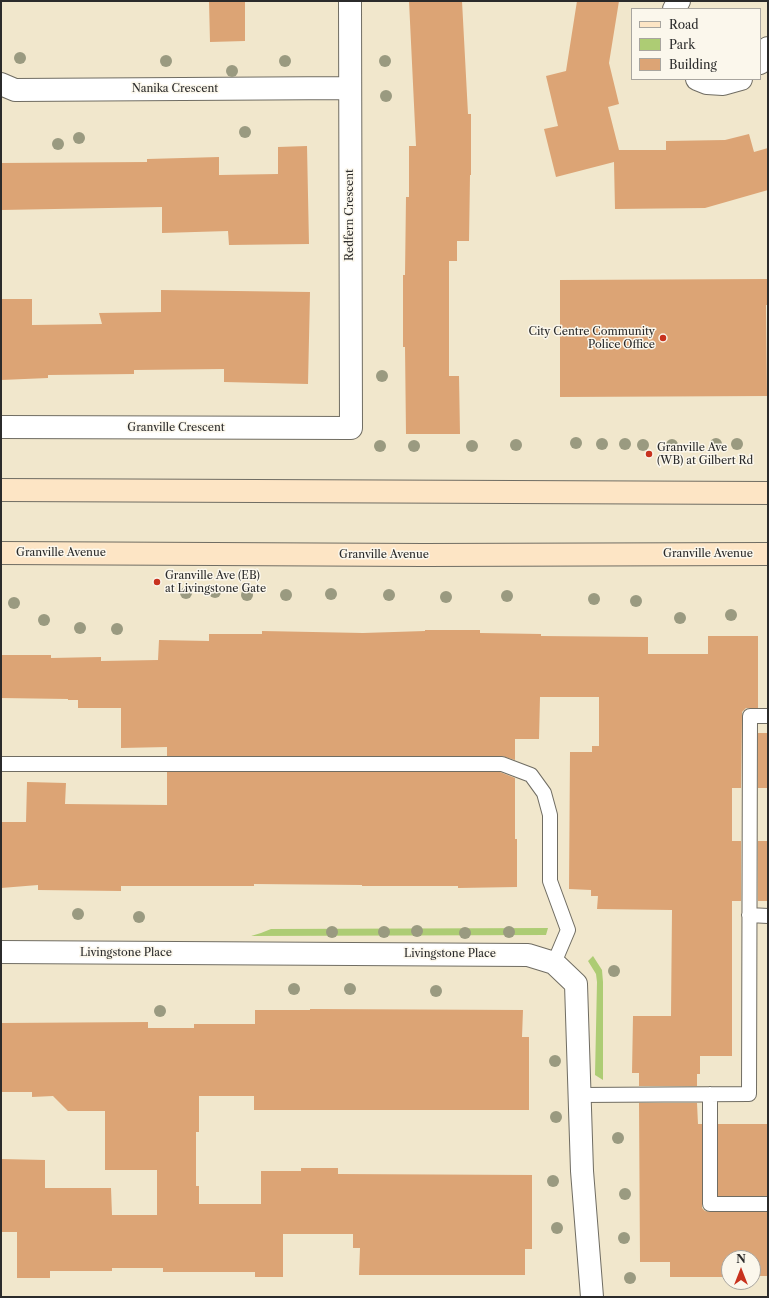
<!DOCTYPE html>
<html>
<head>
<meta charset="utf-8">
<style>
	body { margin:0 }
	#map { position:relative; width:769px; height:1298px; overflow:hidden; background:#f1e7cc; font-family:"Libre Caslon Text",serif }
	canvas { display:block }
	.frame { position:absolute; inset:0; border:2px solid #2b2b2b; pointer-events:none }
	.legend { position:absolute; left:631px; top:8px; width:130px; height:72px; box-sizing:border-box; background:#fbf7ec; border:1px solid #a8a59f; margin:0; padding:5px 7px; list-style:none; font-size:12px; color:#2b2b2b }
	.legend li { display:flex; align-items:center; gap:8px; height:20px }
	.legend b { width:20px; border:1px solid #a8a59f }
	.north { position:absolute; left:721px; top:1250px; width:40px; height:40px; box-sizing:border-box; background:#fbf7ec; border:1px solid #a8a59f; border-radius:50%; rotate:0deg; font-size:11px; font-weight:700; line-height:16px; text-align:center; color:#2b2b2b }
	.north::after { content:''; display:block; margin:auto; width:14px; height:18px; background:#c8321e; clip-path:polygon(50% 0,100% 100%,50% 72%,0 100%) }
</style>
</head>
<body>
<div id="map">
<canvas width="769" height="1298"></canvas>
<div class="frame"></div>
<ul class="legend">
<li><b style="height:5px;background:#fde5c5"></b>Road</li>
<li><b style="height:11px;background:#adcc74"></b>Park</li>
<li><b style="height:11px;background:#dca475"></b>Building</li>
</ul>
<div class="north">N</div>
</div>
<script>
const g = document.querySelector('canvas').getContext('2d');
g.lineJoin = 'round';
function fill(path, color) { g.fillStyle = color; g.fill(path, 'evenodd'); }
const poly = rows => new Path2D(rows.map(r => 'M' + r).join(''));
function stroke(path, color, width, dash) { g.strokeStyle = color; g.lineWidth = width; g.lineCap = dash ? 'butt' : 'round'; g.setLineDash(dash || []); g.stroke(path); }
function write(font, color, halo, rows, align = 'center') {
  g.font = font + ' "Libre Caslon Text",serif'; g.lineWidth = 3; g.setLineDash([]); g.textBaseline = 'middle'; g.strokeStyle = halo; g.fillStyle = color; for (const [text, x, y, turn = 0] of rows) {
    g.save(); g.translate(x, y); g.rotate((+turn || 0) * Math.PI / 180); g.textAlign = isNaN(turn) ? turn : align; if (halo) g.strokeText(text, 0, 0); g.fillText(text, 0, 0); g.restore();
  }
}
const green = poly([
	[548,928,546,935,251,936,261,933,271,929],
	[593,956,602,970,603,982,603,1080,595,1075,597,982,596,974,588,961]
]);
const building = poly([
	[209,1,245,1,245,41,210,42],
	[409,1,462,1,468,114,471,114,471,175,470,175,469,241,457,241,457,261,449,261,449,376,459,376,460,434,406,434,405,347,403,347,403,275,405,275,406,197,409,197,409,146,416,146],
	[577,1,619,1,609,63,619,104,608,107,619,150,666,150,666,141,725,140,749,134,754,152,768,148,768,190,705,208,615,209,614,162,556,177,544,129,558,126,546,76,566,71],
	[307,146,309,244,229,245,228,231,162,233,162,207,1,210,1,163,147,162,147,159,219,157,219,175,278,174,278,147],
	[768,279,768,305,766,305,767,396,560,397,560,280],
	[161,290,310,292,308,384,224,382,224,369,134,370,134,374,48,375,48,378,1,380,1,299,32,299,32,325,102,324,99,313,161,312],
	[425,630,480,630,480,633,541,634,541,636,648,637,648,654,708,654,708,636,758,636,758,708,746,708,742,712,742,716,741,788,732,788,732,841,741,841,741,901,732,901,732,1056,700,1056,700,1074,697,1074,697,1086,639,1086,639,1073,632,1073,633,1016,671,1016,672,910,597,909,598,896,591,896,591,890,569,889,570,752,592,752,592,746,599,746,599,697,540,697,539,739,515,739,515,760,502,756,167,756,167,747,121,748,121,708,78,708,78,700,68,700,68,699,1,698,1,655,51,655,51,658,101,657,101,661,158,660,159,640,209,641,209,634,262,634,262,631,363,633,425,631],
	[758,733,768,733,768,788,758,788],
	[167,772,500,772,515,778,515,839,517,839,517,887,458,888,458,886,362,886,362,885,254,884,254,886,121,886,121,891,38,890,38,885,1,888,1,822,26,822,27,782,66,783,65,804,167,805],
	[758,841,768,841,768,901,758,901],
	[310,1009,523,1010,522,1037,529,1037,529,1110,254,1110,254,1096,199,1096,199,1132,196,1132,196,1186,199,1186,199,1204,261,1204,261,1171,301,1171,301,1168,338,1168,338,1174,532,1175,532,1249,525,1249,525,1275,359,1275,360,1248,353,1248,353,1234,283,1234,283,1277,255,1277,255,1272,163,1272,163,1268,112,1268,112,1271,50,1271,50,1278,17,1278,17,1232,1,1232,1,1159,45,1160,45,1188,111,1188,112,1215,157,1215,157,1170,105,1170,105,1111,68,1111,53,1096,32,1097,32,1092,1,1092,1,1023,148,1022,148,1028,194,1028,194,1024,255,1024,255,1010,310,1010],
	[639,1103,697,1103,698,1124,702,1124,702,1208,705,1211,710,1212,768,1212,768,1276,753,1276,753,1258,729,1258,729,1277,670,1277,670,1262,640,1262],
	[718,1124,768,1124,768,1196,718,1196]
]);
const service = poly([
	[1,764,502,764,531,775,544,793,550,815,550,881,568,930,554,963],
	[749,915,768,916],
	[710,1094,710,1204,768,1204],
	[579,1095,749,1094,750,716,768,716]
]);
const minor = poly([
	[674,9,679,1],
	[760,63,768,48],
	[697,79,707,83,723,84,741,79],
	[1,84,15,90,350,88],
	[1,427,351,428,350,1],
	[1,952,528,955,554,963,576,984,582,1171,592,1297]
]);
const secondary = poly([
	[1,490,768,493],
	[1,553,424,555,768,554]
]);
const trees = [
	[20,58],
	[166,61],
	[285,61],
	[385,61],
	[232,71],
	[386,96],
	[245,132],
	[79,138],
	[58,144],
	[382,376],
	[576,443],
	[602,444],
	[625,444],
	[716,444],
	[737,444],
	[516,445],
	[643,445],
	[672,445],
	[380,446],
	[414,446],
	[472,446],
	[215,592],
	[186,593],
	[331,594],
	[247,595],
	[286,595],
	[389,595],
	[507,596],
	[446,597],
	[594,599],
	[636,601],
	[14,603],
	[731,615],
	[680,618],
	[44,620],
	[80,628],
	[117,629],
	[78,914],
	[139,917],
	[417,931],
	[332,932],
	[384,932],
	[509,932],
	[465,933],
	[614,971],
	[294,989],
	[350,989],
	[436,991],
	[160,1011],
	[555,1061],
	[556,1117],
	[618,1138],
	[553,1181],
	[625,1194],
	[557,1228],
	[624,1238],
	[630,1278]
];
const markers = [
	[663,338,4,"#c8321e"],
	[649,454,4,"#c8321e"],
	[157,582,4,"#c8321e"]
];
const streetNames = [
	["Nanika Crescent",175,89],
	["Redfern Crescent",350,215,-90],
	["Granville Crescent",176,428],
	["Granville Avenue",61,553],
	["Granville Avenue",708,554],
	["Granville Avenue",384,555],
	["Livingstone Place",126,953],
	["Livingstone Place",450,954]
];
const poiNames = [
	["City Centre Community",655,332,"right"],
	["Police Office",655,345,"right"],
	["Granville Ave",657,448],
	["(WB) at Gilbert Rd",657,461],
	["Granville Ave (EB)",165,576],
	["at Livingstone Gate",165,589]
];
fill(green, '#adcc74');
fill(building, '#dca475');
stroke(service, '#706d63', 16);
stroke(minor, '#706d63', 24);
stroke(secondary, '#706d63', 24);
stroke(service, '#fff', 14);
stroke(minor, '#fff', 22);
stroke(secondary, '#fde5c5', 22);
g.fillStyle = '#9a9a80';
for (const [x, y] of trees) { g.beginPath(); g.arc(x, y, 6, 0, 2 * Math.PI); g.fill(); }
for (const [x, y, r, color] of markers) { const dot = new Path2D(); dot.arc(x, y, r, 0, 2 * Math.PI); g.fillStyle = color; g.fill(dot); stroke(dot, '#fbf7ec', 1.5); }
write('11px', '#2b2b2b', '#fbf7ec', streetNames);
write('11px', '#2b2b2b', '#fbf7ec', poiNames, 'left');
</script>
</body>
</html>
